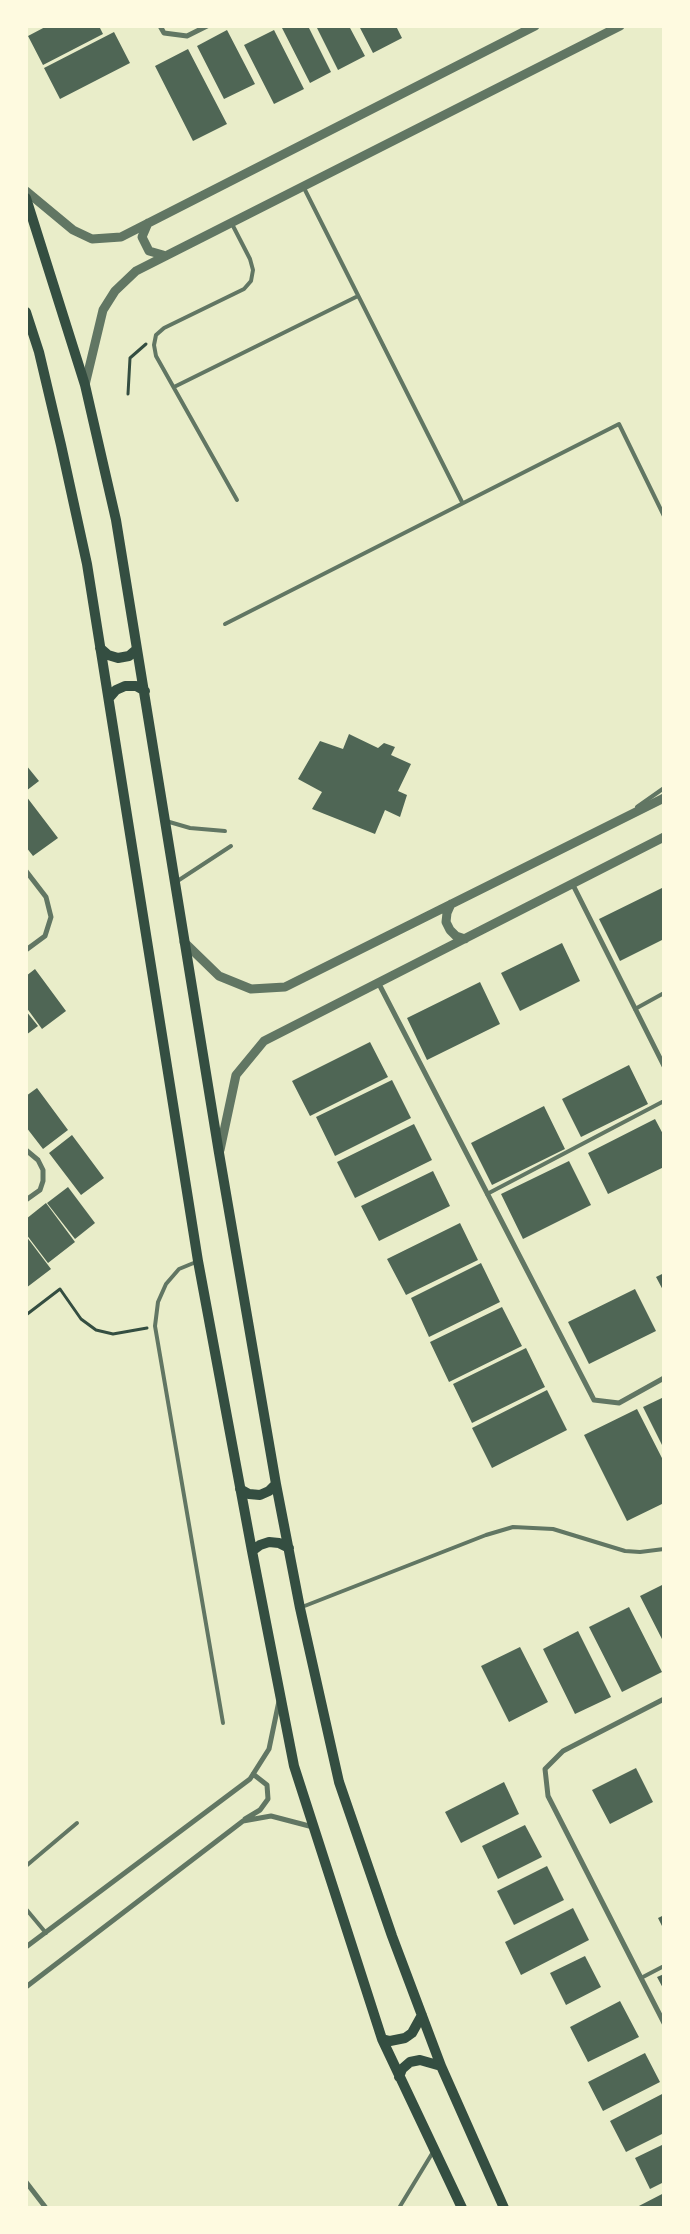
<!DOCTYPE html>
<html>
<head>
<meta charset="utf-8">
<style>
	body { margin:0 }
	#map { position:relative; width:690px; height:2234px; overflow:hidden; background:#e9edc9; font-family:"Source Serif 4",serif }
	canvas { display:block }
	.frame { position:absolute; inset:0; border:28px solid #fefae0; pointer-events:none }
</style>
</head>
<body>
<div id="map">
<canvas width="690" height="2234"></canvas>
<div class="frame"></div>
</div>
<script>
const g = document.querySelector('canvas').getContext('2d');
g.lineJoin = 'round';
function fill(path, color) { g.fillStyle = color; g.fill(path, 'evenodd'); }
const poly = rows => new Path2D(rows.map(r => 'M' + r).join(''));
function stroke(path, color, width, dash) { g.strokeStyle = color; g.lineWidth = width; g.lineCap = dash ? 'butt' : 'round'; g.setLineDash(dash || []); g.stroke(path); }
const building = poly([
	[47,26,99,26,103,34,43,65,28,36],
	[281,26,308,26,331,72,310,83],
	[316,26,349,26,365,56,338,70],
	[359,26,396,26,402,38,373,53],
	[227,30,255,84,224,99,197,46],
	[274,30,304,89,274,104,244,45],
	[114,32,130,63,60,99,44,68],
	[188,49,227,124,193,141,155,66],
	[349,734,378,748,384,743,395,747,391,755,411,764,398,791,407,795,400,817,385,810,375,834,312,809,322,792,298,779,320,741,343,749],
	[26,765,39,781,26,791],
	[26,796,58,838,33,856,26,847],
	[664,887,664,939,620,961,599,919],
	[562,943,580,981,520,1011,501,973],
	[35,969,66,1011,42,1029,26,1007,26,976],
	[480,982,500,1024,427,1060,407,1018],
	[26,1011,38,1026,26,1035],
	[370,1042,388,1077,310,1116,292,1081],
	[629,1065,648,1104,581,1137,562,1099],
	[392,1080,411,1118,335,1156,316,1117],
	[37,1088,68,1130,43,1149,26,1127,26,1096],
	[544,1106,565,1149,492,1185,471,1143],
	[655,1119,664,1136,664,1167,608,1194,588,1153],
	[414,1124,432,1160,355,1198,337,1162],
	[72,1135,104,1178,81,1195,49,1153],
	[569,1161,591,1205,523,1239,501,1194],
	[433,1171,450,1206,379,1241,361,1206],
	[68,1187,95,1223,75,1239,47,1203],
	[46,1203,75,1242,48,1263,26,1234,26,1219],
	[460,1223,478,1260,406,1295,387,1259],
	[26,1236,51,1269,26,1288],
	[481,1263,500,1302,429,1337,411,1298],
	[664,1273,664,1292,656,1277],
	[635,1289,656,1331,589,1364,568,1322],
	[502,1307,522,1346,449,1382,430,1342],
	[526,1348,545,1387,472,1423,453,1384],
	[547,1390,567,1430,492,1468,472,1428],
	[664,1397,664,1449,643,1407],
	[637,1409,664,1462,664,1503,627,1521,584,1435],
	[664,1584,664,1643,640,1596],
	[629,1607,662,1672,622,1692,589,1627],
	[578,1631,611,1697,575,1714,543,1649],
	[520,1647,548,1702,509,1722,481,1666],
	[636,1768,653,1802,610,1824,592,1790],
	[504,1782,519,1814,461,1843,445,1812],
	[525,1825,542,1857,498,1879,482,1846],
	[547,1866,564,1900,514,1925,497,1891],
	[573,1908,589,1940,521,1975,505,1942],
	[664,1915,664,1930,658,1918],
	[585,1956,601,1987,566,2005,550,1973],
	[664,1974,664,1990,657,1977],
	[620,2001,639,2037,588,2062,570,2027],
	[645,2053,660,2082,603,2111,588,2082],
	[664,2093,664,2133,626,2152,610,2121],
	[664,2144,664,2182,650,2189,635,2158],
	[664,2193,664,2208,635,2208]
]);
const path = poly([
	[128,394,130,358,146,344],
	[26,1315,60,1289,81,1319,96,1330,113,1334,147,1328]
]);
const service = poly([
	[303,186,462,502],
	[232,224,250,259,253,270,251,281,244,289,164,328,156,335,154,345,156,356,237,500],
	[174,387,358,296],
	[225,624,619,424,664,516],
	[637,807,664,788],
	[166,821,190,828,225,831],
	[176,882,231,846],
	[635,1009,664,993],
	[487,1194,664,1101],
	[196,1262,179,1269,166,1284,158,1302,155,1326,223,1723],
	[302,1607,486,1535,513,1527,553,1529,625,1551,640,1552,664,1549],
	[26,1866,77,1823],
	[26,1909,46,1933],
	[641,1978,664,1966],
	[399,2208,433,2152]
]);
const minor = poly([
	[160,26,164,33,187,36,207,26],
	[26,871,46,897,51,917,45,936,26,950],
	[572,883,664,1066],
	[379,984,594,1400,619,1403,664,1378],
	[26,1150,38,1160,43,1170,43,1181,40,1190,26,1200],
	[664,1699,563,1751,545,1769,548,1796,664,2023],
	[245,1819,260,1810,268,1799,267,1785,253,1774],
	[26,1947,250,1779,269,1749,279,1701],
	[26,1987,243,1821,271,1816,313,1827],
	[26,2182,46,2208]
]);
const tertiary = poly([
	[26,191,73,230,92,239,121,237,535,26],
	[148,223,142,237,149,251,163,255],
	[85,385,103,310,115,291,136,271,620,26],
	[451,904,447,913,446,922,450,930,456,936,465,939],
	[184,942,219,976,251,989,285,987,664,798],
	[220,1150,236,1075,264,1041,664,837]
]);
const secondary = poly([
	[26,198,85,385,116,520,219,1153,276,1484,300,1608,339,1782,392,1936,441,2066,504,2208],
	[26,312,39,352,61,445,87,564,198,1261,252,1551,294,1766,382,2039,462,2208],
	[100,648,108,655,118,658,129,656,137,649],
	[109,698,116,690,125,686,136,686,145,691],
	[240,1489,249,1494,260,1495,269,1491,276,1484],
	[252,1551,260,1545,269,1542,279,1543,289,1548],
	[382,2039,390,2041,405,2038,412,2033,422,2015],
	[399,2077,402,2069,410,2062,420,2060,441,2066]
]);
fill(building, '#4f6655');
stroke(path, '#344e41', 3);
stroke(service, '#617663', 4);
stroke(minor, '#617663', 5);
stroke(tertiary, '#617663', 9);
stroke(secondary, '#344e41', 10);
</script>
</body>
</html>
